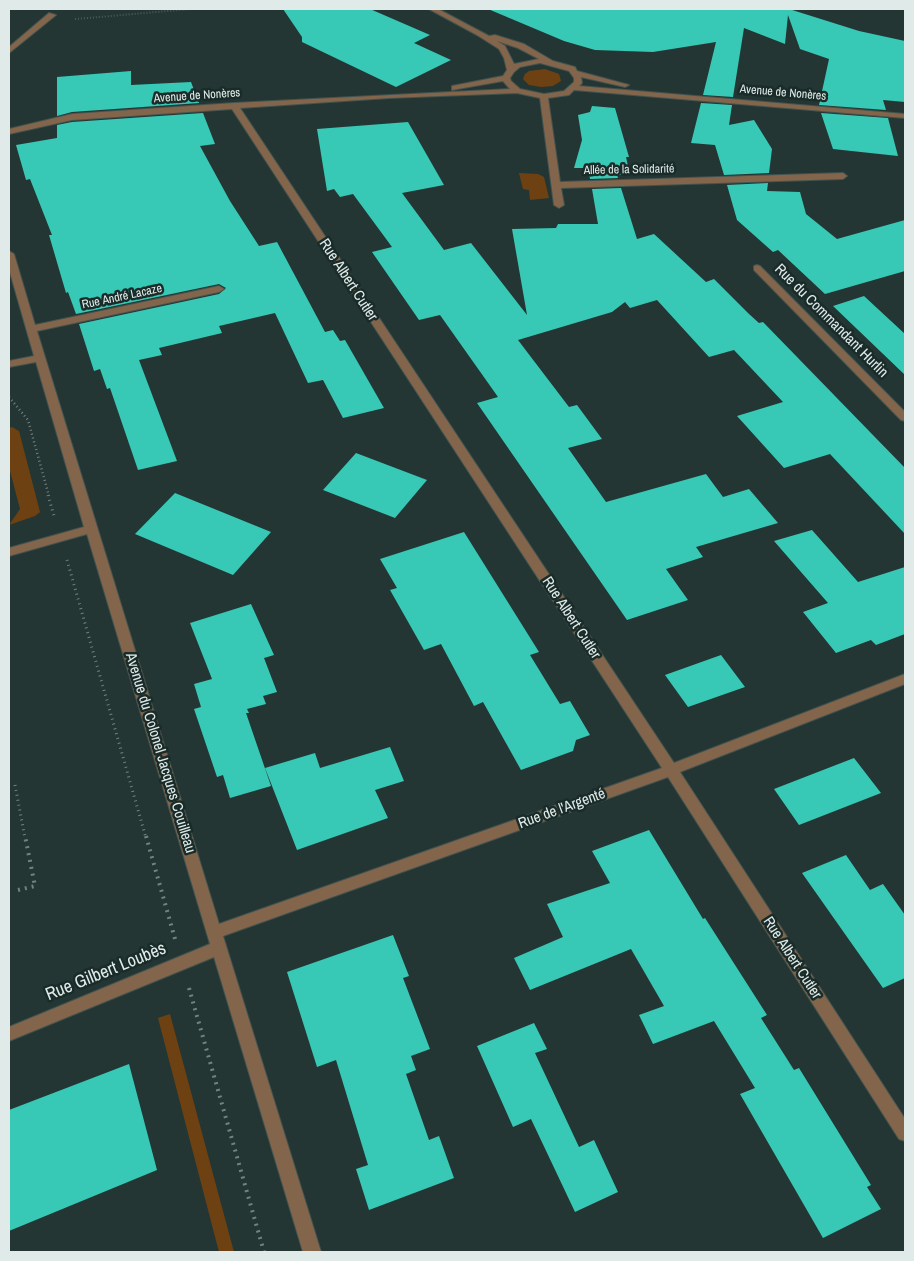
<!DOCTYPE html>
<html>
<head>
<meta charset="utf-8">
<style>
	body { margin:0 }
	#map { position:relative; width:914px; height:1261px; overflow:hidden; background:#243633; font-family:"Archivo Narrow",sans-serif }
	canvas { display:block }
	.frame { position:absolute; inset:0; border:10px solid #e0ebe9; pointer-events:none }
</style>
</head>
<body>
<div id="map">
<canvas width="914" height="1261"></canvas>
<div class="frame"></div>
</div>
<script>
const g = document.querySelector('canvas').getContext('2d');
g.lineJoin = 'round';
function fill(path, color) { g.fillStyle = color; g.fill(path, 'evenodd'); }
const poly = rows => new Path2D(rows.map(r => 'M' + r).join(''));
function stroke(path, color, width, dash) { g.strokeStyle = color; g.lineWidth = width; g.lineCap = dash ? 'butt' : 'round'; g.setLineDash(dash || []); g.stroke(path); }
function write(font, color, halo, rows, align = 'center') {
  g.font = font + ' "Archivo Narrow",sans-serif'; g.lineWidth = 5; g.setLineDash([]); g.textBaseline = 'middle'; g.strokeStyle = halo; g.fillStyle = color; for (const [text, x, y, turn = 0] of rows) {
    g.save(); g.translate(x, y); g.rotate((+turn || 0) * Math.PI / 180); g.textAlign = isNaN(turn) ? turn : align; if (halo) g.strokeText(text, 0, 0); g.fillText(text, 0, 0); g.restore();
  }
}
const green = poly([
	[545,69,559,74,561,81,553,86,541,87,529,85,523,79,525,74,529,71],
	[519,173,538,174,544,177,549,198,530,200,529,190,523,189],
	[12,427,19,431,40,512,35,516,9,525,20,509,9,467,9,428],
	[170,1014,234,1252,219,1252,158,1018]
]);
const building = poly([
	[283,9,370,9,430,35,414,43,451,60,396,87,302,42,302,37],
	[488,9,789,9,859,31,905,41,905,102,883,100,886,110,819,105,829,59,800,49,788,15,785,44,744,28,733,97,703,95,716,42,653,52,595,50,564,41],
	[131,71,131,85,191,82,199,103,72,112,57,116,57,77],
	[701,103,732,105,729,125,754,120,772,149,769,173,724,175,715,145,691,143],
	[592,106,615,108,629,157,626,157,630,175,617,175,618,178,590,179,588,168,574,168,582,140,578,115,590,112],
	[203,113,215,144,200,146,230,201,259,246,277,242,325,332,333,330,340,341,345,340,384,408,343,418,323,380,308,383,275,313,219,326,222,333,159,348,162,355,139,360,177,461,138,470,110,388,107,389,100,369,94,371,79,324,219,294,226,288,219,284,76,314,68,292,66,293,49,235,52,235,30,179,26,180,16,145,57,138,57,125,72,122],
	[821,113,888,118,898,156,833,149],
	[408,122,444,185,402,193,444,250,471,243,527,315,512,229,556,228,558,224,598,224,592,189,621,188,637,239,654,234,706,282,714,279,749,314,759,323,763,322,905,468,905,534,830,454,784,468,737,416,783,402,734,350,709,357,657,300,630,308,625,302,612,312,518,340,569,407,577,405,602,439,568,448,606,502,706,474,723,497,749,489,778,523,696,547,703,557,666,569,688,600,627,620,477,403,498,397,440,315,419,320,372,252,392,247,353,194,340,197,334,189,327,191,317,129],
	[768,183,767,191,800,192,806,214,837,239,905,220,905,271,825,294,778,250,773,252,737,220,727,185],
	[864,296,905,334,905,375,833,306],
	[356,453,427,480,395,518,323,490],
	[175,493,271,532,233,575,135,534],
	[812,530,858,582,905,567,905,634,876,645,871,640,836,653,803,612,828,603,774,541],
	[464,532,539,652,530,655,560,704,570,701,590,735,576,740,573,751,521,770,483,702,474,706,441,644,424,650,390,590,397,588,380,559],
	[251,604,274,655,264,658,277,692,263,696,266,704,247,709,249,713,246,713,271,786,230,798,223,775,217,777,194,709,201,707,194,684,212,679,190,623],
	[721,655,745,687,688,707,665,675],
	[390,747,404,781,375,790,388,818,297,850,265,768,315,753,320,768],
	[854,758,881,793,799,825,774,789],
	[649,830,703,919,705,918,767,1015,761,1018,794,1070,799,1068,871,1185,867,1187,881,1209,823,1238,740,1094,755,1088,714,1021,653,1044,639,1015,664,1006,631,949,530,990,514,958,563,937,547,904,610,883,592,851],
	[846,855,870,890,883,884,905,915,905,978,883,988,802,873],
	[393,935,409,976,403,978,430,1049,411,1056,416,1070,406,1074,429,1140,439,1136,454,1178,369,1210,356,1169,368,1165,336,1060,317,1067,287,972],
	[534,1023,547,1049,535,1053,579,1147,594,1140,618,1192,575,1212,531,1119,513,1127,477,1046],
	[129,1064,157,1170,9,1231,9,1110]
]);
const pathFar3 = poly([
	[75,19,192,9]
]);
const pathFar2 = poly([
	[9,397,28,420,49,496]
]);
const pathFar1 = poly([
	[48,495,54,516],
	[67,560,146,838],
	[15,785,25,838]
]);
const path = poly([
	[146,836,175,939],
	[18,890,35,886,25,836],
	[189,988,264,1252]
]);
const minor = poly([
	[429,9,438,9,489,36,495,35,524,44,553,61,575,67,577,71,629,85,625,87,581,77,582,83,579,86,905,114,905,118,574,90,569,95,548,98,560,182,843,173,847,176,843,179,561,188,564,205,559,208,554,205,540,98,517,93,389,98,240,108,674,763,905,674,905,684,680,772,905,1119,905,1141,899,1139,668,777,223,936,321,1252,303,1252,214,957,9,1041,9,1027,210,944,87,534,9,556,9,548,84,527,36,362,9,367,9,361,34,356,9,269,9,251,14,254,35,325,219,286,224,289,219,292,37,331,219,924,662,768,232,109,72,120,9,134,9,129,72,114,234,103,510,89,503,81,452,90,452,86,503,76,507,70,504,58,499,49,477,35,429,9],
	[497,41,518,48,539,59,514,64,505,46,497,41],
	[540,63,569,71,574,78,574,82,564,91,544,94,520,89,511,81,510,78,514,72,520,67,540,63],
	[49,13,56,15,9,53,9,47,49,13],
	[757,265,760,266,905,412,905,421,901,420,754,270,754,266,757,265]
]);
const farStreetnames = [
	["Avenue de Nonères",783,93,5],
	["Avenue de Nonères",197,96,-4],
	["Allée de la Solidarité",629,170,-1],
	["Rue André Lacaze",122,297,-12]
];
const streetNames = [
	["Rue Albert Cutler",348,280,57],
	["Rue du Commandant Hurlin",831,321,45],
	["Rue Albert Cutler",571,618,57],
	["Avenue du Colonel Jacques Couilleau",160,753,73],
	["Rue de l'Argenté",562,809,-20],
	["Rue Albert Cutler",792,958,57]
];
const nearStreetnames = [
	["Rue Gilbert Loubès",106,972,-22]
];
fill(green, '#6e4113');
fill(building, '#38c8b6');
stroke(minor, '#425350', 2);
stroke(pathFar3, '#73827f', 2, [0.5, 2.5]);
stroke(pathFar2, '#73827f', 2.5, [1, 3]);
stroke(pathFar1, '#73827f', 3, [1, 4]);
stroke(path, '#73827f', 4, [2, 5]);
fill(minor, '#83654b');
write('12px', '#e0ebe9', '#1a2c29', farStreetnames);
write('15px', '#e0ebe9', '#1a2c29', streetNames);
write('18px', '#e0ebe9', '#1a2c29', nearStreetnames);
</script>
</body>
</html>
